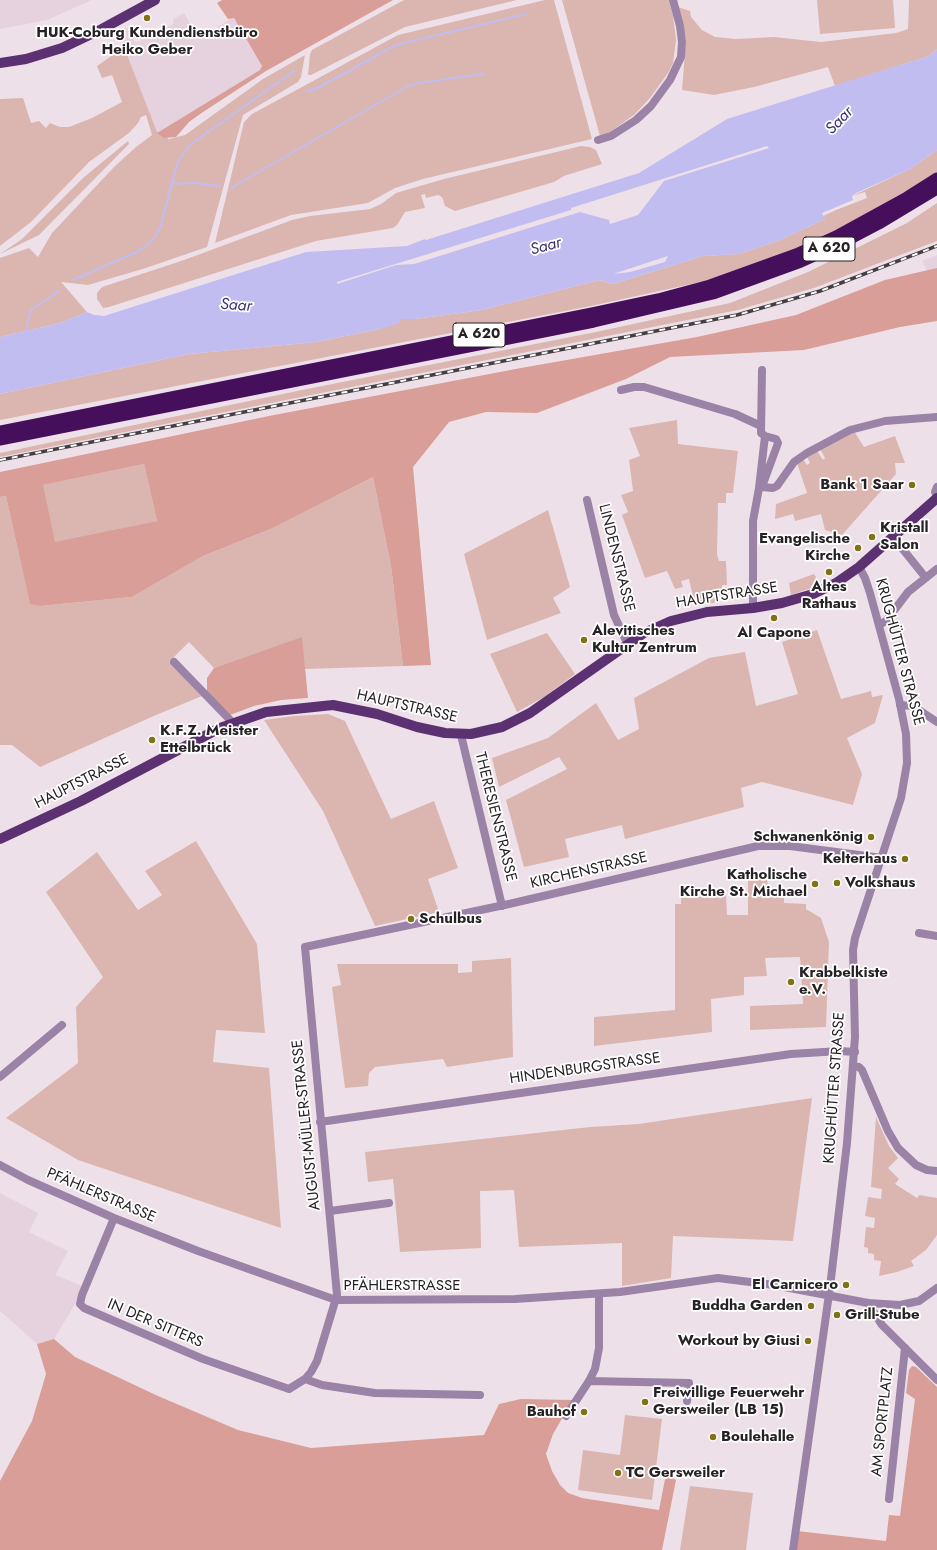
<!DOCTYPE html>
<html>
<head>
<meta charset="utf-8">
<style>
	body { margin:0 }
	canvas { display:block; background:#eee0e9 }
</style>
</head>
<body>
<canvas width="937" height="1550"></canvas>
<script>
const g = document.querySelector('canvas').getContext('2d');
g.lineJoin = 'round';
function fill(path, color) { g.fillStyle = color; g.fill(path, 'evenodd'); }
const poly = rows => new Path2D(rows.map(r => 'M' + r).join(''));
function stroke(path, color, width, dash) { g.strokeStyle = color; g.lineWidth = width; g.lineCap = dash ? 'butt' : 'round'; g.setLineDash(dash || []); g.stroke(path); }
function write(font, color, halo, rows, align = 'center') {
  g.font = font + ' Jost,sans-serif'; g.lineWidth = 3.5; g.setLineDash([]); g.textBaseline = 'middle'; g.strokeStyle = halo; g.fillStyle = color; for (const [text, x, y, turn = 0] of rows) {
    g.save(); g.translate(x, y); g.rotate((+turn || 0) * Math.PI / 180); g.textAlign = isNaN(turn) ? turn : align; if (halo) g.strokeText(text, 0, 0); g.fillText(text, 0, 0); g.restore();
  }
}
const built = poly([
	[0,0,92,0,47,20,0,29],
	[184,13,199,39,233,17,262,66,260,70,157,133,118,32,126,27,136,43,173,24,173,19],
	[937,255,937,268,927,271,922,261],
	[0,1193,38,1213,29,1232,68,1251,55,1275,85,1287,54,1339,37,1344,0,1311]
]);
const green = poly([
	[404,0,517,0,405,27,311,75,308,75,310,54,312,50],
	[545,0,554,0,592,139,423,179,395,188,368,203,291,215,215,243,244,122,252,114,398,35],
	[562,0,669,0,673,15,676,40,673,63,668,73,650,98,635,114,609,133,600,136],
	[817,0,893,0,895,28,820,34],
	[909,0,937,0,937,49,929,56,835,86,828,67,754,87,714,95,682,90,686,40,678,7,690,11,691,17,702,30,715,37,736,39,774,37,821,42,896,33,908,29],
	[124,47,157,132,169,139,185,135,263,79,305,55,301,77,298,82,243,115,207,247,146,268,88,285,61,282,87,312,60,323,0,337,0,258,29,248,38,257,52,233,115,166,136,147,152,135,146,115,141,117,138,123,129,133,89,162,31,222,0,246,0,99,23,98,31,123,39,121,46,128,50,123,60,127,69,127,92,118,122,102,112,75,102,78,97,66],
	[128,141,129,144,39,235,0,254,22,239,83,178],
	[581,146,590,147,596,150,602,164,564,176,554,182,455,211,445,206,442,197,438,195,426,198,425,194,421,195,425,208,405,212,397,225,393,228,316,241,109,307,103,308,97,299,97,293,102,287,184,260,292,220,310,216,370,209,381,204,396,193,444,179],
	[937,150,937,174,875,214,803,247,719,278,591,306,0,420,0,394,189,354,316,342,380,329,399,319,415,319,482,310,599,280,613,284,703,256,739,254,780,240,825,219,823,216,836,210,867,198,865,192,852,196,910,169],
	[937,203,937,241,814,288,738,310,0,457,0,453,302,390,596,332,730,303,808,272,907,223],
	[677,420,678,444,738,451,733,493,726,493,726,503,718,503,717,554,719,561,726,561,727,585,722,585,722,595,718,595,718,602,695,606,689,579,681,581,683,587,675,589,667,571,645,578,622,515,628,512,621,495,633,491,629,460,640,456,629,428],
	[854,431,864,447,895,436,905,463,895,463,896,474,842,535,825,530,821,514,795,521,793,514,775,519,776,504,807,493,797,463,803,459,807,465,810,463,807,457,817,451,823,460,825,458,820,449],
	[144,464,157,521,55,543,42,485],
	[373,477,391,566,403,666,305,669,301,638,214,668,189,642,169,662,202,696,156,715,40,767,12,745,0,745,0,497,6,496,30,603,40,606,132,597,203,556,273,528],
	[548,510,570,587,553,598,561,613,487,640,464,554],
	[814,574,820,585,791,595,789,583],
	[817,630,841,699,871,691,872,697,883,695,875,723,847,738,862,774,853,805,762,782,741,788,744,807,625,839,622,825,565,839,569,857,524,867,506,800,567,769,559,757,499,787,492,758,548,738,596,703,618,740,639,729,634,698,709,658,745,652,756,706,798,694,782,642],
	[547,633,575,674,544,697,517,712,490,654],
	[328,714,345,721,391,819,434,801,458,868,428,879,439,912,375,926,323,811,264,720,294,716],
	[196,841,257,944,265,1033,216,1030,213,1062,269,1068,281,1228,78,1160,6,1118,78,1063,76,1007,103,977,46,892,97,852,138,910,162,895,145,871],
	[748,875,767,875,768,891,784,892,784,903,806,904,806,909,821,918,829,942,826,1027,750,1030,750,1006,803,1004,800,957,765,958,767,976,744,977,744,995,711,999,712,1032,594,1046,594,1017,675,1010,675,904,681,904,681,898,726,895,727,915,748,915],
	[511,958,513,1057,447,1067,443,1059,375,1067,369,1073,368,1086,345,1088,332,987,341,985,337,964,458,964,458,973,472,972,472,961],
	[812,1098,793,1241,673,1236,671,1278,622,1286,622,1243,519,1247,514,1190,480,1191,481,1248,400,1252,393,1179,368,1182,365,1152,590,1127,639,1124],
	[876,1117,889,1146,898,1158,888,1168,899,1179,895,1184,917,1198,919,1195,937,1198,937,1235,926,1250,911,1261,914,1266,897,1272,879,1276,881,1261,874,1260,874,1254,868,1253,868,1248,864,1247,866,1227,874,1228,875,1218,865,1216,868,1197,881,1199,882,1189,871,1187],
	[625,1415,662,1419,652,1500,578,1490,583,1450,620,1455],
	[690,1486,753,1493,746,1550,680,1550]
]);
const forest = poly([
	[222,0,393,0,266,71,203,112,189,122,176,137,164,138,157,133,260,70,262,66,234,18,228,19,217,3],
	[937,268,937,321,900,327,804,350,670,357,626,379,537,413,486,412,449,422,413,467,431,665,403,666,391,566,373,477,273,528,203,556,132,597,40,606,30,604,6,496,0,497,0,472,269,416,521,368,697,337,796,315,885,280],
	[144,464,157,521,55,542,43,485],
	[302,637,308,698,281,700,254,706,230,715,207,692,207,678,214,668],
	[54,1339,75,1357,158,1396,238,1430,311,1448,484,1435,499,1404,521,1399,573,1400,553,1434,546,1454,552,1471,560,1485,568,1493,582,1498,659,1510,666,1474,676,1480,662,1550,0,1550,0,1481,32,1421,46,1374,37,1344],
	[912,1366,916,1367,937,1387,937,1550,795,1550,797,1531,886,1541,889,1515,900,1516,915,1399,906,1393,909,1370]
]);
const water = poly([
	[937,49,937,150,910,169,856,193,852,196,853,200,822,213,825,219,780,240,739,254,703,256,613,284,599,280,482,310,415,319,400,319,400,323,380,329,316,342,189,354,0,394,0,337,60,323,87,312,94,315,104,316,306,252,407,246,425,239,426,240,639,173,727,119,929,56],
	[767,146,769,148,664,181,638,215,610,224,609,220,580,212,414,264,396,265,337,284,337,282,571,210,571,208],
	[668,256,665,262,630,272,613,274]
]);
const stream = poly([
	[307,91,314,90,396,45,526,14],
	[171,184,195,183,220,186],
	[231,188,408,86,418,83,484,74],
	[73,280,139,251,153,240,160,228,178,161,190,145,294,71],
	[26,334,29,315,32,309,59,291]
]);
const minor = poly([
	[598,140,611,136,636,120,651,106,670,80,681,57,682,42,680,26,673,0],
	[621,390,634,387,644,387,735,414,761,426],
	[763,484,778,443,776,439,765,436],
	[762,487,773,488,777,486,794,462,807,453,850,430,885,421,937,417],
	[937,487,935,492,937,495],
	[587,500,614,615,628,645],
	[893,537,926,578],
	[753,608,753,521,759,488,765,436,761,433,762,370],
	[879,625,886,621,908,592,937,569],
	[174,662,233,723],
	[900,705,913,706,937,722],
	[461,735,502,906],
	[919,933,937,936],
	[853,1066,859,1067,862,1070,888,1131,898,1148,916,1165,927,1170,937,1171],
	[0,1077,62,1025],
	[320,1122,791,1054,840,1051,855,1052],
	[0,1165,28,1180,114,1218,198,1251,336,1300,515,1299,620,1292,718,1278,774,1285,868,1303,900,1305,919,1301,937,1288],
	[330,1211,389,1203],
	[114,1218,82,1295,80,1304,84,1308,203,1359,289,1389,305,1379,311,1372,317,1361,337,1295,305,947,509,904,758,846,790,846,882,858],
	[868,1303,882,1325,937,1380],
	[305,1379,322,1385,375,1393,480,1395],
	[589,1381,689,1383,687,1401],
	[566,1416,589,1381,595,1369,599,1348,599,1294],
	[889,1499,905,1348],
	[793,1550,830,1287,847,1143,855,1037,853,950,855,938,901,798,907,763,906,734,899,699,870,593,865,578,859,567]
]);
const major = poly([
	[0,63,26,59,62,48,102,29,155,0],
	[0,839,81,801,220,728,266,712,333,705,377,714,417,727,445,733,471,734,502,727,530,713,644,633,671,621,707,612,753,608,782,603,813,594,836,583,859,567,937,498]
]);
const highway = poly([
	[0,431,592,313,658,299,710,285,796,254,836,236,907,197,937,178],
	[0,440,594,322,713,294,801,262,841,244,879,224,937,189]
]);
const rail = poly([
	[0,460,737,315,820,291,937,246]
]);
const markers = [
	[147,18,4,"#817315"],
	[912,485,4,"#817315"],
	[872,537,4,"#817315"],
	[858,548,4,"#817315"],
	[829,572,4,"#817315"],
	[774,618,4,"#817315"],
	[584,640,4,"#817315"],
	[152,740,4,"#817315"],
	[871,837,4,"#817315"],
	[905,859,4,"#817315"],
	[837,883,4,"#817315"],
	[815,884,4,"#817315"],
	[411,919,4,"#817315"],
	[791,982,4,"#817315"],
	[846,1285,4,"#817315"],
	[811,1306,4,"#817315"],
	[837,1315,4,"#817315"],
	[808,1341,4,"#817315"],
	[645,1402,4,"#817315"],
	[584,1412,4,"#817315"],
	[713,1437,4,"#817315"],
	[618,1473,4,"#817315"]
];
const shields = [
	[829,249,52],
	[479,335,52]
];
const shieldNames = [
	["A 620",829,249],
	["A 620",479,335]
];
const poiNames = [
	["HUK-Coburg Kundendienstbüro",147,33,"center"],
	["Heiko Geber",147,50,"center"],
	["Bank 1 Saar",904,485,"right"],
	["Kristall",880,528],
	["Salon",880,545],
	["Evangelische",850,539,"right"],
	["Kirche",850,556,"right"],
	["Altes",829,587,"center"],
	["Rathaus",829,604,"center"],
	["Alevitisches",592,631],
	["Kultur Zentrum",592,648],
	["Al Capone",774,633,"center"],
	["K.F.Z. Meister",160,731],
	["Ettelbrück",160,748],
	["Schwanenkönig",863,837,"right"],
	["Kelterhaus",897,859,"right"],
	["Katholische",807,875,"right"],
	["Kirche St. Michael",807,892,"right"],
	["Volkshaus",845,883],
	["Schulbus",419,919],
	["Krabbelkiste",799,973],
	["e.V.",799,990],
	["El Carnicero",838,1285,"right"],
	["Buddha Garden",803,1306,"right"],
	["Grill-Stube",845,1315],
	["Workout by Giusi",800,1341,"right"],
	["Freiwillige Feuerwehr",653,1393],
	["Gersweiler (LB 15)",653,1410],
	["Bauhof",576,1412,"right"],
	["Boulehalle",721,1437],
	["TC Gersweiler",626,1473]
];
const streetNames = [
	["LINDENSTRASSE",616,558,76],
	["HAUPTSTRASSE",727,596,-9],
	["KRUGHÜTTER STRASSE",899,652,75],
	["HAUPTSTRASSE",407,707,13],
	["HAUPTSTRASSE",82,782,-27],
	["THERESIENSTRASSE",495,817,76],
	["KIRCHENSTRASSE",589,871,-13],
	["HINDENBURGSTRASSE",585,1069,-8],
	["KRUGHÜTTER STRASSE",835,1088,-86],
	["AUGUST-MÜLLER-STRASSE",307,1125,-96],
	["PFÄHLERSTRASSE",101,1196,23],
	["PFÄHLERSTRASSE",402,1286],
	["IN DER SITTERS",155,1324,23],
	["AM SPORTPLATZ",883,1422,-84]
];
const waterNames = [
	["Saar",840,121,-46],
	["Saar",546,247,-15],
	["Saar",236,306,4]
];
fill(built, '#e6d1df');
fill(green, '#dbb6b1');
fill(forest, '#d99e97');
fill(water, '#c2bdf0');
stroke(stream, '#c2bdf0', 2);
stroke(minor, '#9a83a7', 8);
stroke(major, '#5c3171', 10);
stroke(highway, '#460f5c', 11);
stroke(rail, '#453f43', 3.5);
stroke(rail, '#fff', 2, [6]);
for (const [x, y, r, color] of markers) { const dot = new Path2D(); dot.arc(x, y, r, 0, 2 * Math.PI); g.fillStyle = color; g.fill(dot); stroke(dot, '#fff', 1.5); }
for (const [x, y, w] of shields) { const box = new Path2D(); box.roundRect(x - w / 2, y - 12, w, 24, 3); g.fillStyle = '#fff'; g.fill(box); stroke(box, '#262124', 1); }
write('bold 14px', '#262124', null, shieldNames);
write('bold 15px', '#262124', '#fff', poiNames, 'left');
write('15px', '#262124', '#fff', streetNames);
write('italic 16px', '#3b2f6b', '#fff', waterNames);
</script>
</body>
</html>
